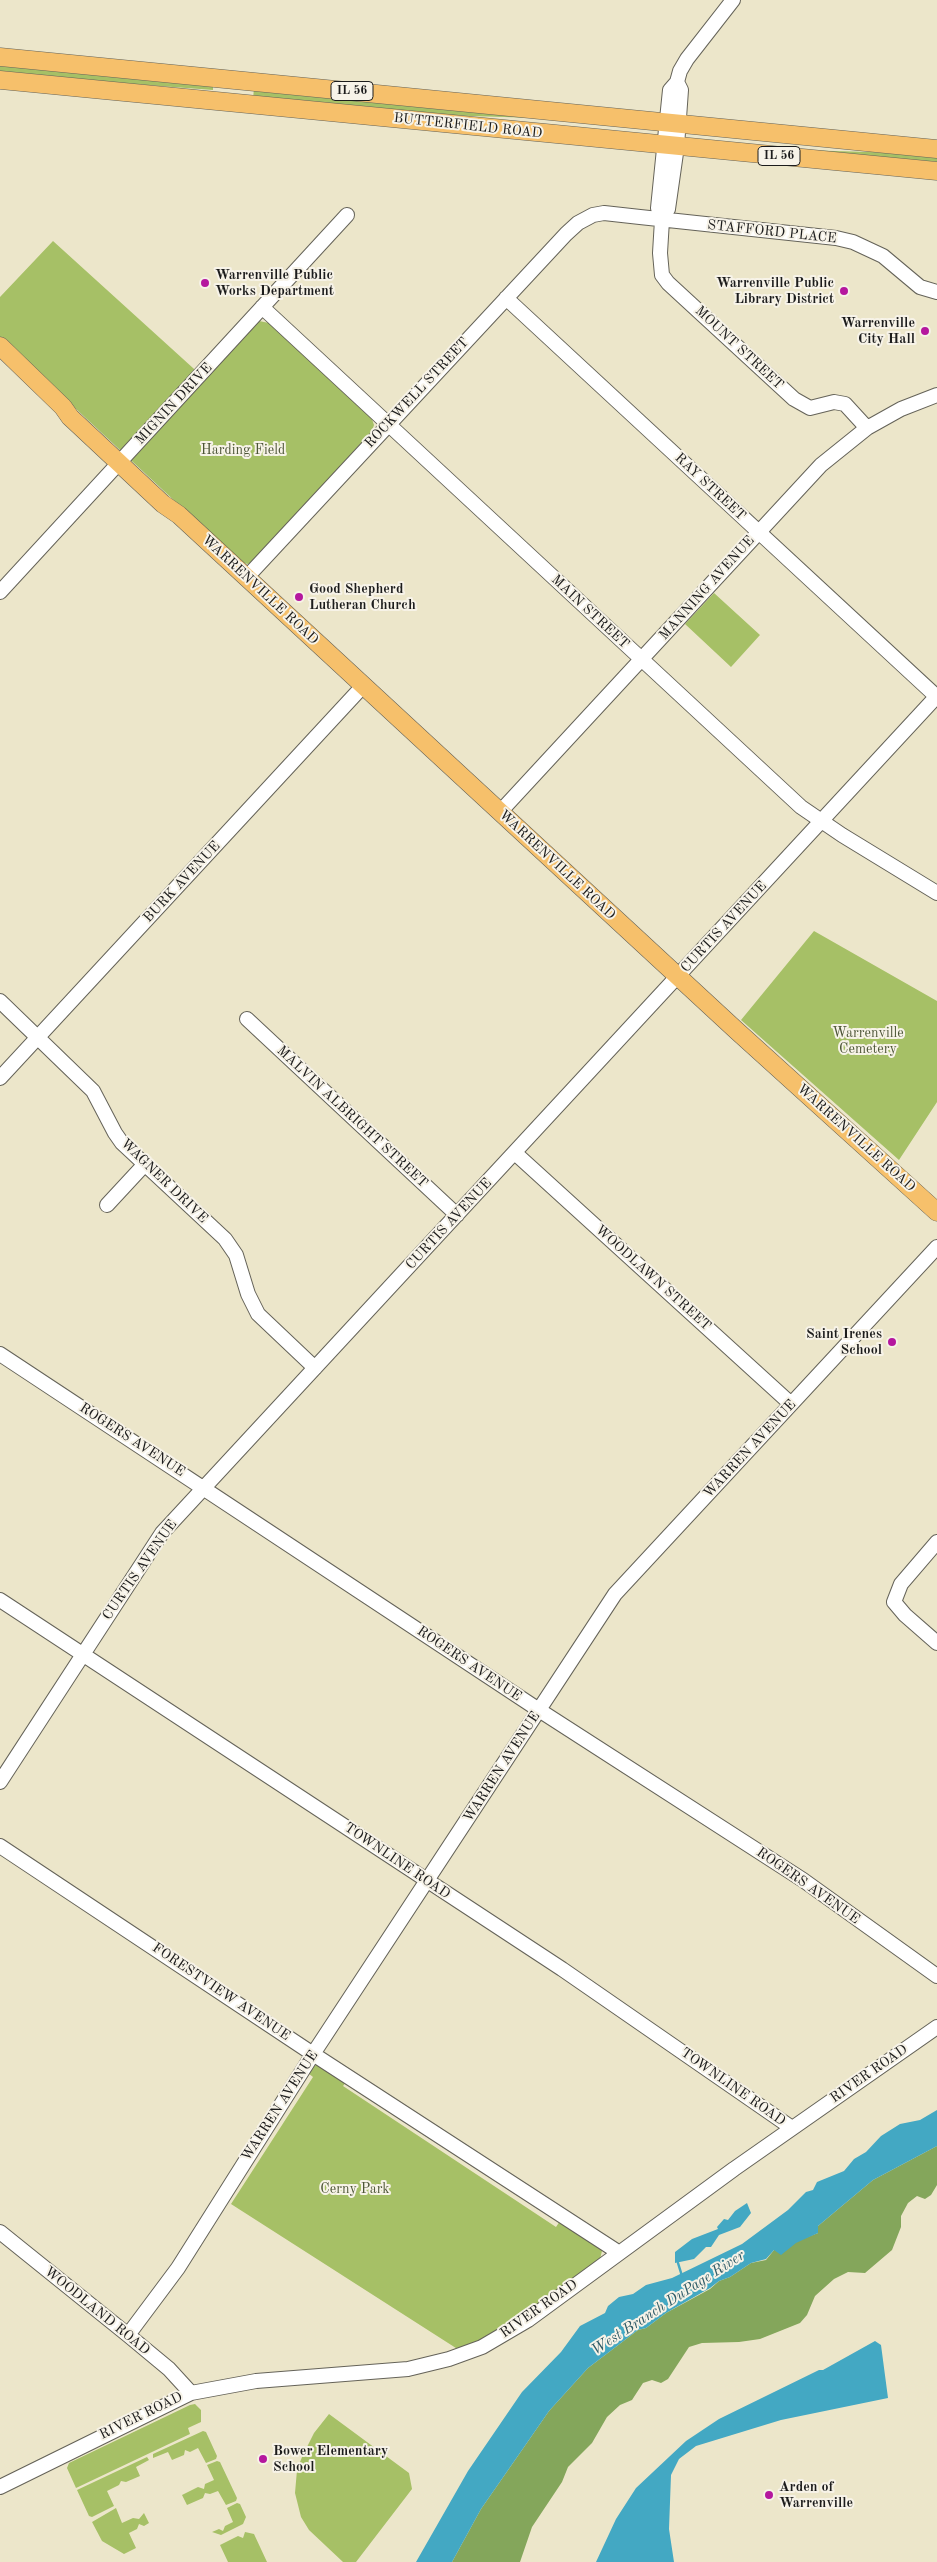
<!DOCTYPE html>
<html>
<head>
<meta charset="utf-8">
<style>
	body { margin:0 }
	canvas { display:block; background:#ece6ca }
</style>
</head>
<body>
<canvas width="937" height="2562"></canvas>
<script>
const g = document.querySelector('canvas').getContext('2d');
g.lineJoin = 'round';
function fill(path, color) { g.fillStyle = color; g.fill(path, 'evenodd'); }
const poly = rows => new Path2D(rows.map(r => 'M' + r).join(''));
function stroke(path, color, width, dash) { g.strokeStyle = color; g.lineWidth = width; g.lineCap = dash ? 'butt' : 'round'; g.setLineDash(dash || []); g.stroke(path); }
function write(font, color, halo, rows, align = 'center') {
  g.font = font + ' "Old Standard TT",serif'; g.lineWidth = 4; g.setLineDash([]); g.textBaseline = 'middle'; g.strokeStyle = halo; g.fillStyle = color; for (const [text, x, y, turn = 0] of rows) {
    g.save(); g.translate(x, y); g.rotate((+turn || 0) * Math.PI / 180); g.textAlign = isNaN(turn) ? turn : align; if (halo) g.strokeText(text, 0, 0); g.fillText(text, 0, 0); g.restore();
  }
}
const green = poly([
	[0,65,213,83,213,90,0,74],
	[254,88,537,118,405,114,253,99],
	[801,150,937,154,937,162],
	[53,241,204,378,259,321,269,323,372,419,374,425,372,431,256,560,248,564,240,562,0,338,0,297],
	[714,593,760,635,731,667,685,624],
	[814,931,937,1001,937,1102,899,1160,741,1020],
	[319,2064,347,2081,343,2086,556,2227,560,2221,600,2247,602,2251,600,2259,514,2323,485,2339,459,2350,231,2204,313,2077,308,2073,311,2067],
	[195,2404,201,2410,201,2422,188,2428,190,2434,76,2488,67,2468,69,2463,190,2405],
	[329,2414,409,2473,412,2489,356,2562,343,2562,309,2530,301,2517,295,2493,297,2470,302,2457,314,2433],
	[203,2431,206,2432,217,2456,216,2459,206,2463,198,2448,190,2452,185,2450,184,2455,172,2460,168,2452,153,2458,153,2454],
	[147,2457,149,2460,136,2467,140,2476,126,2482,121,2481,119,2485,107,2491,114,2506,92,2517,89,2516,77,2490],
	[217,2461,220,2462,237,2498,236,2501,226,2505,218,2491,210,2494,205,2493,203,2498,187,2505,182,2495,198,2487,204,2489,205,2484,214,2480,207,2465],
	[237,2503,240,2504,246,2517,243,2524,221,2535,212,2532,219,2529,223,2531,225,2526,233,2522,227,2508],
	[116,2508,122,2523,133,2518,139,2519,144,2513,149,2523,144,2526,139,2524,137,2529,129,2533,136,2548,124,2554,102,2541,92,2522],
	[245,2532,254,2534,267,2562,228,2562,220,2545,238,2536,243,2538]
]);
const forest = poly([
	[937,2146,937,2185,931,2195,925,2199,917,2196,908,2203,901,2216,901,2227,892,2250,865,2273,848,2272,834,2279,815,2296,807,2315,800,2323,760,2339,739,2342,702,2343,689,2347,668,2379,661,2383,652,2380,643,2383,632,2400,620,2405,607,2417,592,2443,568,2467,562,2482,532,2527,520,2562,452,2562,481,2509,522,2450,549,2411,588,2368,638,2330,646,2328,666,2313,710,2289,719,2281,730,2277,751,2263,766,2260,774,2250,818,2233,818,2226,873,2180]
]);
const water = poly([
	[937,2110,937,2146,873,2180,818,2226,818,2233,796,2243,781,2255,774,2250,766,2259,751,2263,730,2277,719,2281,710,2288,666,2313,646,2328,638,2330,588,2368,549,2411,522,2450,481,2509,452,2562,416,2562,468,2471,522,2392,561,2352,580,2326,605,2313,608,2306,619,2297,633,2294,646,2285,672,2278,742,2244,788,2210,806,2192,813,2190,817,2182,844,2171,854,2159,866,2152,881,2136,900,2124,920,2120],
	[747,2203,751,2213,740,2227,719,2235,711,2247,706,2247,694,2259,675,2263,675,2252,692,2239,718,2229,717,2227,724,2219,728,2220,735,2211],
	[875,2341,881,2345,888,2398,781,2420,696,2446,679,2459,671,2475,669,2529,674,2562,596,2562,616,2519,636,2488,686,2441,719,2419,819,2370,823,2370]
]);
const stream = poly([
	[678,2263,682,2276]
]);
const minor = poly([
	[733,0,687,59,680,71,677,82,670,90,658,208,662,220,660,253,662,275,668,283,794,399,810,408,834,402,845,404,867,428],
	[662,220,668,209,677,146,681,90,677,82],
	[506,298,937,697],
	[262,307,801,807,842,835,937,893],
	[247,577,566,234,578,223,593,215,604,213,640,217,836,238,853,242,883,256,920,287,937,292],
	[0,592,347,215],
	[500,812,821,465,867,428,901,409,937,395],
	[0,1001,93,1091,115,1133,122,1143,225,1239,236,1255,248,1294,258,1314,315,1368],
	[247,1019,457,1215],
	[0,1078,363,686],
	[515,1153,791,1404],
	[107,1205,145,1164],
	[0,1354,539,1710,803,1880,937,1976],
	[937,1542,901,1584,894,1602,905,1615,937,1643],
	[0,1600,562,1969,792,2128],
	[0,1782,162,1533,937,696],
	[0,1846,313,2054,618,2252],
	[0,2232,128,2335,169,2369,191,2393],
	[128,2335,178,2268,313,2054,615,1594,937,1247],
	[0,2487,191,2393,256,2381,408,2369,449,2359,482,2347,528,2320,734,2169,937,2027]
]);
const major = poly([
	[0,57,937,149],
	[0,80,937,171],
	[0,346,63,407,70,417,163,504,179,515,737,1031,937,1212]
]);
const markers = [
	[205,283,5,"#b5179e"],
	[844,291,5,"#b5179e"],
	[925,331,5,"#b5179e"],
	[299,597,5,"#b5179e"],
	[892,1342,5,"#b5179e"],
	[263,2459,5,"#b5179e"],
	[769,2495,5,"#b5179e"]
];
const shields = [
	[352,91,42],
	[779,156,42]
];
const shieldNames = [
	["IL 56",352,91],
	["IL 56",779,156]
];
const streetNames = [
	["BUTTERFIELD ROAD",468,126,6],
	["STAFFORD PLACE",772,232,6],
	["MOUNT STREET",739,348,43],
	["ROCKWELL STREET",417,393,-47],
	["MIGNIN DRIVE",174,404,-47],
	["RAY STREET",710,487,43],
	["MANNING AVENUE",707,588,-48],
	["WARRENVILLE ROAD",260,590,43],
	["MAIN STREET",590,612,43],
	["WARRENVILLE ROAD",557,865,43],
	["BURK AVENUE",182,882,-47],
	["CURTIS AVENUE",724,927,-47],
	["MALVIN ALBRIGHT STREET",352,1117,43],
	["WARRENVILLE ROAD",856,1138,42],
	["WAGNER DRIVE",164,1181,44],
	["CURTIS AVENUE",449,1224,-47],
	["WOODLAWN STREET",653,1278,42],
	["ROGERS AVENUE",132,1440,33],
	["WARREN AVENUE",750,1449,-47],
	["CURTIS AVENUE",140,1570,-55],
	["ROGERS AVENUE",469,1664,34],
	["WARREN AVENUE",502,1767,-57],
	["TOWNLINE ROAD",397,1861,34],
	["ROGERS AVENUE",808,1886,35],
	["FORESTVIEW AVENUE",221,1992,34],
	["RIVER ROAD",869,2074,-35],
	["TOWNLINE ROAD",733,2087,35],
	["WARREN AVENUE",280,2106,-57],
	["RIVER ROAD",539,2309,-35],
	["WOODLAND ROAD",97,2311,39],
	["RIVER ROAD",141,2416,-26]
];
const poiNames = [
	["Warrenville Public",215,275],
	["Works Department",215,291],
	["Warrenville Public",834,283,"right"],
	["Library District",834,299,"right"],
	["Warrenville",915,323,"right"],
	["City Hall",915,339,"right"],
	["Good Shepherd",309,589],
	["Lutheran Church",309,605],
	["Saint Irenes",882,1334,"right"],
	["School",882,1350,"right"],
	["Bower Elementary",273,2451],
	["School",273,2467],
	["Arden of",779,2487],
	["Warrenville",779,2503]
];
const parkNames = [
	["Harding Field",243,450],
	["Warrenville",868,1033],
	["Cemetery",868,1049],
	["Cerny Park",355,2189]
];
const waterNames = [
	["West Branch DuPage River",668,2303,-33]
];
fill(green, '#a6c066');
fill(forest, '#84a65b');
fill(water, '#43a8c3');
stroke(stream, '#43a8c3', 2.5);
stroke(minor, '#656359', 16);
stroke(major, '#656359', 19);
stroke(minor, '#fff', 14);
stroke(major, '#f6c06b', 18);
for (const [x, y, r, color] of markers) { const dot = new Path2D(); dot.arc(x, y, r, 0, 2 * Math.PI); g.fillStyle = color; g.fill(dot); stroke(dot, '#f7f3e8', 2); }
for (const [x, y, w] of shields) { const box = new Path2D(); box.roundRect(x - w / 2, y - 9.5, w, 19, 4); g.fillStyle = '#f7f3e8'; g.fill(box); stroke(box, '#1c1c1c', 1); }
write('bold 12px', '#1c1c1c', null, shieldNames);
write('14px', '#1c1c1c', '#f7f3e8', streetNames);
write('bold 14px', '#1c1c1c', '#f7f3e8', poiNames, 'left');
write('14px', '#4c5536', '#f7f3e8', parkNames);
write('italic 15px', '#2e5b67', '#f7f3e8', waterNames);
</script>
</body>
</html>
